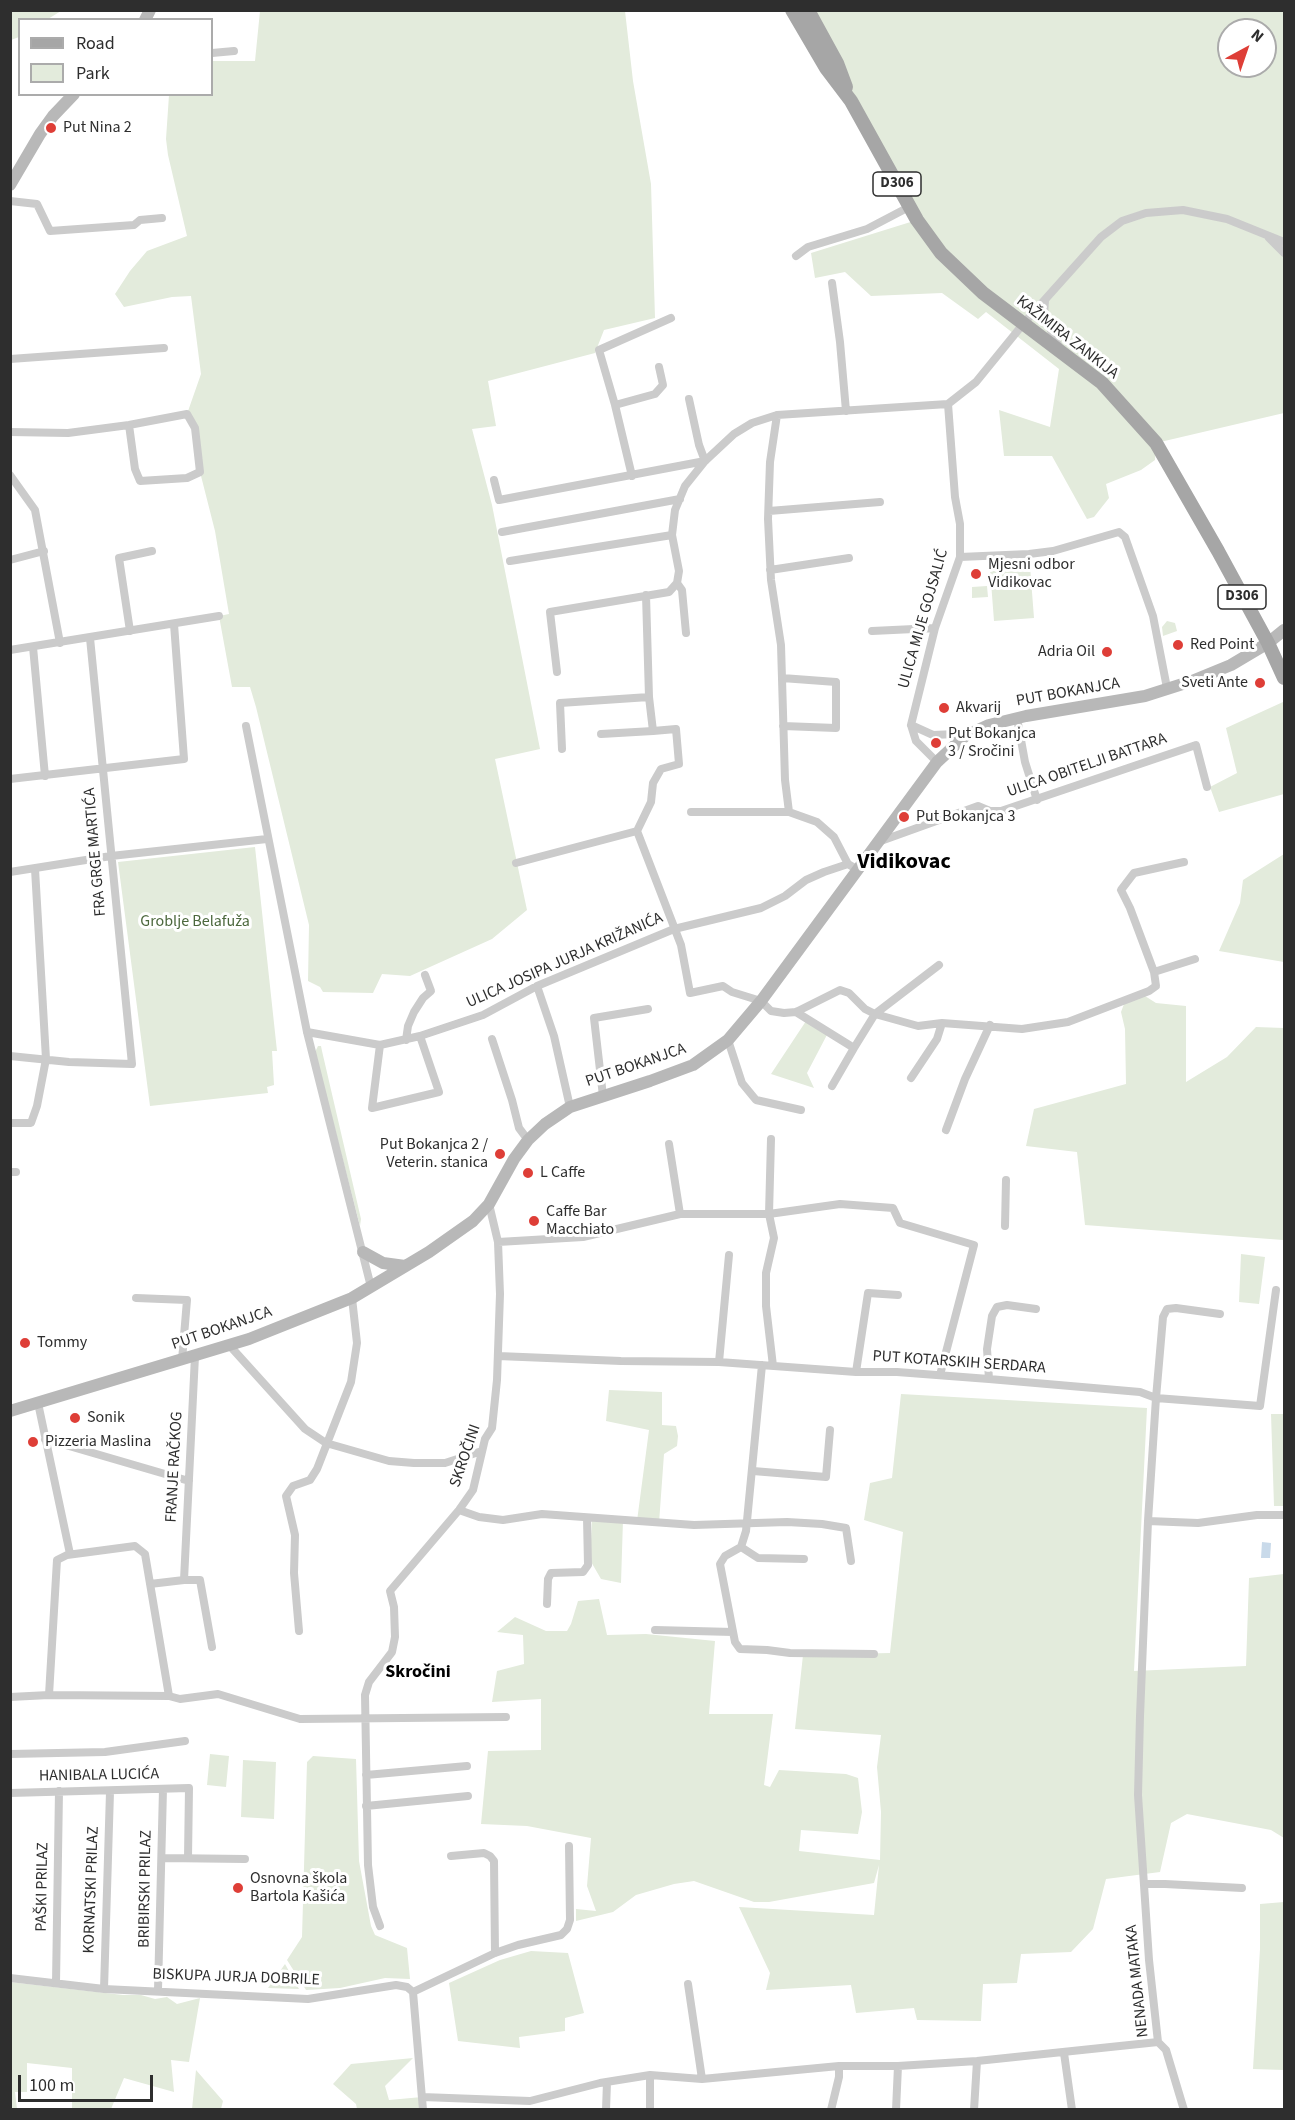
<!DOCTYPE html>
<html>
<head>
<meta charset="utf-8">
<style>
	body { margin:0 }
	#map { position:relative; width:1295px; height:2120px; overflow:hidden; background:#fff; font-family:"Source Sans 3",sans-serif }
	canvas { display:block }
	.frame { position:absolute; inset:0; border:12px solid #2e2e2e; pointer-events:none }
	.legend { position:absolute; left:18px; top:18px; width:195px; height:78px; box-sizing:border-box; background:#fff; border:2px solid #ababab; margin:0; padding:8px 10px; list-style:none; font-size:18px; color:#2e2e2e }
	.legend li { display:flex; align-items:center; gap:12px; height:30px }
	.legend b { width:30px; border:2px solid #ababab }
	.north { position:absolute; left:1217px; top:18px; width:60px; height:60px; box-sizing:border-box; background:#fff; border:2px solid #ababab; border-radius:50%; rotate:40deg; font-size:16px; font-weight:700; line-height:24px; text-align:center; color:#2e2e2e }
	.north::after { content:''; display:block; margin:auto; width:21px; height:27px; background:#de3e37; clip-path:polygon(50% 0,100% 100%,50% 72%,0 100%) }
	.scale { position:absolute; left:18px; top:2075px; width:135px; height:27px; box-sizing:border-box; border:3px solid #2e2e2e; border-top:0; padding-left:8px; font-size:18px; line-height:21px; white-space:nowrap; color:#2e2e2e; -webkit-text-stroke:4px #fff; paint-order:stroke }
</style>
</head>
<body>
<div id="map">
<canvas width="1295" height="2120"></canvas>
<div class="frame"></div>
<ul class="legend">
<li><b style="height:8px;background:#a6a6a6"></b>Road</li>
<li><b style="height:16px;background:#e3ebdc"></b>Park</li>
</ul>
<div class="north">N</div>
<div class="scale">100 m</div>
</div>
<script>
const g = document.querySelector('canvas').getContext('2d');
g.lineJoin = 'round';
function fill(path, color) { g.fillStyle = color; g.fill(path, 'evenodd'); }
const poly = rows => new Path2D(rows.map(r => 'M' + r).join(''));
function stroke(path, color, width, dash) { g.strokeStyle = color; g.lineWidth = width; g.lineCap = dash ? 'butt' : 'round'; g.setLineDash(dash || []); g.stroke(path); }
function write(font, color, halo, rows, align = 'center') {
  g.font = font + ' "Source Sans 3",sans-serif'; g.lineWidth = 6; g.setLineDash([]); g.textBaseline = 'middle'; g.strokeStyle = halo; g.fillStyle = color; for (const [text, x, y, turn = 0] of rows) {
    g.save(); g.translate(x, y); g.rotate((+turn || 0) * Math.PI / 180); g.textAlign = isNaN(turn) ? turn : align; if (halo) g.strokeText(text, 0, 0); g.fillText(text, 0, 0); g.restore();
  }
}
const green = poly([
	[11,10,61,10,61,11,48,19,20,20,19,37,11,40],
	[260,11,625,11,633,81,651,184,655,318,604,330,595,353,488,381,496,426,472,429,492,505,540,749,495,759,527,910,492,939,410,976,382,974,373,993,323,992,320,987,308,981,309,925,256,707,250,687,232,687,219,616,229,614,215,531,200,472,195,428,187,414,201,374,191,296,172,297,124,307,115,294,130,271,147,251,187,236,168,155,166,139,169,95,212,94,212,61,255,61],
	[808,11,1284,11,1284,413,1156,443,1155,460,1141,470,1106,484,1109,498,1094,517,1087,519,1052,456,1004,456,999,410,1050,427,1059,369,986,312,978,319,942,293,871,296,845,272,815,278,811,253,917,220],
	[1229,30,1265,30,1265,66,1229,66],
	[1030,566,1034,618,994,621,990,569],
	[987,586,988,597,972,598,972,587],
	[1167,621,1175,623,1177,631,1163,636,1162,627],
	[1283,702,1284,794,1219,812,1210,787,1237,773,1226,728],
	[255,847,277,1051,272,1051,274,1085,267,1087,268,1093,150,1106,118,862],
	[1284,854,1284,962,1219,951,1240,903,1243,880],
	[1145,996,1156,1003,1186,1006,1186,1082,1227,1057,1256,1027,1284,1028,1283,1240,1085,1225,1077,1152,1026,1146,1034,1109,1126,1084,1125,1029,1121,1012,1124,1004],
	[808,1018,829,1031,807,1073,814,1088,771,1074],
	[318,1046,321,1046,322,1051,361,1219,360,1226,315,1052],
	[1241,1254,1265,1257,1259,1304,1239,1302],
	[609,1390,662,1392,662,1425,676,1426,678,1436,677,1446,664,1454,659,1523,637,1521,649,1430,606,1421],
	[901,1394,1147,1408,1134,1671,1246,1666,1249,1578,1284,1574,1284,1838,1271,1830,1187,1814,1171,1823,1160,1872,1106,1879,1093,1929,1071,1952,1021,1954,1017,1983,983,1984,981,2021,917,2020,914,2008,856,2013,851,1985,766,1990,770,1973,739,1907,874,1915,879,1865,874,1883,769,1902,754,1902,694,1881,674,1884,636,1895,613,1912,576,1921,576,1909,596,1911,587,1886,591,1838,527,1826,481,1824,488,1751,541,1750,541,1699,492,1702,497,1671,524,1664,523,1635,497,1632,515,1617,546,1631,567,1631,571,1624,578,1601,599,1599,607,1635,646,1634,715,1641,709,1714,773,1714,764,1785,770,1787,779,1770,846,1774,858,1778,862,1812,858,1834,801,1830,799,1851,880,1860,881,1812,877,1767,881,1735,795,1729,803,1655,890,1653,903,1532,864,1520,870,1483,892,1478],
	[1271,1414,1284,1414,1284,1506,1274,1506],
	[592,1518,623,1520,621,1583,601,1579,590,1560],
	[210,1754,229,1756,226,1787,207,1785],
	[313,1756,356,1759,359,1861,371,1926,375,1935,407,1948,410,1979,385,1978,340,1988,306,1990,287,1960,302,1937,307,1762],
	[243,1760,276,1762,274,1819,241,1817],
	[1284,1902,1284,2070,1253,2069,1260,1949,1260,1904],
	[531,1951,568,1953,584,2013,565,2018,565,2031,519,2037,520,2048,458,2041,449,1983,500,1960],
	[285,1964,299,1989,268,1988],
	[10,1982,123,1995,141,1995,155,1999,167,1997,177,2004,200,1998,189,2062,171,2060,174,2092,124,2078,111,2109,72,2109,72,2068,27,2063,27,2092,15,2092,17,2109,11,2109],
	[413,2058,385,2086,389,2100,422,2097,423,2109,357,2109,356,2104,333,2084,351,2064],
	[196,2070,223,2101,221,2109,192,2109]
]);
const water = poly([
	[1262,1542,1271,1543,1270,1558,1261,1558]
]);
const street = poly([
	[212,53,234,51],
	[10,201,37,204,50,231,134,225,140,220,162,218],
	[1269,238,1284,253],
	[796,256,808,247,867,229,909,207],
	[832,283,840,342,846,411],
	[1045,300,1044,316,1060,349],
	[10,359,164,348],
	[615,405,599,350,671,318],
	[10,432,68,433,129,425,187,414,195,428,200,472,187,478,140,481,135,469,129,425],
	[10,475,35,510,60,643],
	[632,476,615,405,655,394,663,385,659,367],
	[494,480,499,500,705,461,699,445,689,399],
	[769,511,880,502],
	[502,532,680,499],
	[960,557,1029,554,1053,551,1119,532,1125,537,1153,616,1167,688],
	[10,560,44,551],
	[510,561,672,535],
	[770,570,849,558],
	[677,583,682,590,686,633],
	[130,631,119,558,152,551],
	[872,631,935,628],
	[33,647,45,776],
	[10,650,219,616],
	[557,672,550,612,669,592,677,583,679,571,672,535,675,510,685,486,705,461,734,434,752,423,777,415],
	[782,678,836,682,836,728,783,726],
	[1017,718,1025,762,1037,800],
	[911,725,933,735,956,734,965,736],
	[246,726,307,1032,371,1287],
	[601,734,653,731],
	[562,749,560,703,649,697,646,595],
	[937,762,916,741,911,725,935,628,960,557,960,524,955,497,948,404],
	[10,779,184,759,174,624],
	[691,812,789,812],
	[637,831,651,802,653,783,661,769,679,764,676,729,653,731,649,697],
	[878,842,978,806,990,811,1001,811,1196,745,1207,787],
	[516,863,637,831,681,945,690,993,723,986,732,992,761,1001,771,1011,784,1013,796,1012,840,990,849,993,865,1009,875,1014,918,1026,942,1023,1022,1029,1068,1022,1149,991,1156,986,1154,972,1195,959],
	[858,870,848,864,834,837,817,822,789,812,785,780,781,645,771,580,768,519,770,462,777,415,948,404,976,382,1024,323,1101,237,1122,221,1146,213,1183,210,1227,219,1284,242],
	[10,872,111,856,267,839],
	[1154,972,1130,908,1121,890,1134,873,1184,862],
	[537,986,554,1036,570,1107],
	[796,1012,854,1048,875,1014,939,965],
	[307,1032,380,1045,420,1036,483,1015,537,986,674,929,761,908,785,896,806,880,824,872,848,864],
	[492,1039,512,1100,519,1128,528,1140],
	[406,1040,408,1026,414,1012,423,998,431,991,425,975],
	[728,1040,742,1083,756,1100,801,1110],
	[380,1045,372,1108,439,1092,420,1036],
	[10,1056,69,1062,132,1064,90,638],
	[911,1078,937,1039,942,1023],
	[832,1086,854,1048],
	[603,1096,594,1018,648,1009],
	[10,1123,31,1123,37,1106,46,1059,35,869],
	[946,1130,965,1079,990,1025],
	[771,1139,769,1214,774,1238,766,1273,766,1306,773,1366],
	[669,1144,680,1214],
	[10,1172,16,1172],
	[1005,1226,1006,1180],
	[498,1242,583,1237,680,1214,769,1214,840,1204,893,1208,900,1223,974,1245,940,1375],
	[136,1298,187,1300,182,1360],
	[1220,1314,1176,1308,1167,1309,1163,1317,1156,1398,1260,1406,1276,1290],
	[230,1346,305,1429,326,1443,389,1461,414,1463,445,1463,482,1451],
	[498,1356,621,1361,719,1362,856,1372,897,1372,989,1379,1140,1392,1156,1398,1148,1521,1198,1523,1257,1515,1284,1515],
	[719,1362,729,1255],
	[762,1365,746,1531,741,1547,725,1556,720,1564,735,1642,740,1649,767,1650,790,1653,874,1654],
	[856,1372,868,1293,898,1295],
	[989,1379,987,1349,992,1316,997,1307,1007,1305,1036,1309],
	[38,1403,70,1554],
	[45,1439,189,1481],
	[753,1471,826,1477,830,1430],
	[459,1510,479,1517,503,1520,542,1514,694,1525,787,1522,822,1524,846,1528,851,1561],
	[1148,1521,1140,1716,1138,1795,1149,1960,1158,2042,1166,2050,1184,2110],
	[741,1547,758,1558,804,1559],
	[184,1580,195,1356],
	[150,1584,184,1580,200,1580,212,1647],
	[547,1604,548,1579,551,1573,583,1572,588,1565,587,1518],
	[655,1630,733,1632],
	[299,1631,294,1573,295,1535,286,1496,293,1486,310,1480,317,1469,351,1382,357,1343,352,1298],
	[169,1696,180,1699,218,1694,300,1719,506,1717],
	[10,1697,49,1695,169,1696,145,1554,135,1546,67,1555,57,1560,49,1695],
	[10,1754,105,1752,185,1741],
	[366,1775,467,1766],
	[10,1793,189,1788,188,1858],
	[366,1806,468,1796],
	[451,1856,484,1853,490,1856,494,1861,495,1953],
	[163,1858,245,1859],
	[1145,1884,1165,1884,1242,1888],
	[380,1926,373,1907,368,1865,365,1695,369,1682,392,1652,395,1637,394,1607,390,1591,459,1510,473,1490,485,1439,492,1428,497,1380,500,1294,498,1242,489,1204],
	[10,1978,104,1989,308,1999,396,1985,407,1987,413,1992,423,2110],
	[56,1983,59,1791],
	[688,1984,702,2079],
	[104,1989,110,1792],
	[158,1990,163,1789],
	[413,1992,495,1953,518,1945,561,1935,567,1929,570,1920,569,1846],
	[1064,2053,1072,2110],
	[650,2075,650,2110],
	[422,2097,530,2101,600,2083,650,2075,702,2079,839,2066,898,2066,977,2061,1158,2042],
	[606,2110,607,2082],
	[831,2110,839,2077,839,2066],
	[896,2110,898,2066],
	[974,2110,977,2061]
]);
const secondary = poly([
	[145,20,150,10],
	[10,185,40,134,53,116,74,94],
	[363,1252,383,1263,405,1266],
	[10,1411,249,1339,352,1298,429,1252,473,1221,489,1204,514,1159,528,1140,545,1124,570,1107,650,1081,693,1065,728,1040,761,1001,937,762,965,736,989,725,1026,716,1145,696,1192,681,1231,665,1268,643,1284,630]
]);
const primary = poly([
	[792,10,826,68,851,101,917,220,941,253,983,293,1102,383,1156,443,1218,551,1268,643,1284,678],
	[808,10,837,63,846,87]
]);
const markers = [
	[51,128,6,"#de3e37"],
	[976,574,6,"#de3e37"],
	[1178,645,6,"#de3e37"],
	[1107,652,6,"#de3e37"],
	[1260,683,6,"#de3e37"],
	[944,708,6,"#de3e37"],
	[936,743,6,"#de3e37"],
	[904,817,6,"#de3e37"],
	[500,1154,6,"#de3e37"],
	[528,1173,6,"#de3e37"],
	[534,1221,6,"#de3e37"],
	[25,1343,6,"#de3e37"],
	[75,1418,6,"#de3e37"],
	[33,1442,6,"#de3e37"],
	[238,1888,6,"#de3e37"]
];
const shields = [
	[897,184,48],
	[1242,597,48]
];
const shieldNames = [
	["D306",897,184],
	["D306",1242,597]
];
const poiNames = [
	["Put Nina 2",63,128],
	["Mjesni odbor",988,565],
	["Vidikovac",988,583],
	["Red Point",1190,645],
	["Adria Oil",1095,652,"right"],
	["Sveti Ante",1248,683,"right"],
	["Akvarij",956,708],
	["Put Bokanjca",948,734],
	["3 / Sročini",948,752],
	["Put Bokanjca 3",916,817],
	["Put Bokanjca 2 /",488,1145,"right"],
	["Veterin. stanica",488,1163,"right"],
	["L Caffe",540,1173],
	["Caffe Bar",546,1212],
	["Macchiato",546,1230],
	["Tommy",37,1343],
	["Sonik",87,1418],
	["Pizzeria Maslina",45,1442],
	["Osnovna škola",250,1879],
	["Bartola Kašića",250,1897]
];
const streetNames = [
	["KAŽIMIRA ZANKIJA",1067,338,38],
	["ULICA MIJE GOJSALIĆ",924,619,-74],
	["PUT BOKANJCA",1068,693,-10],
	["ULICA OBITELJI BATTARA",1087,766,-19],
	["FRA GRGE MARTIĆA",96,852,-95],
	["ULICA JOSIPA JURJA KRIŽANIĆA",565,961,-24],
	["PUT BOKANJCA",636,1066,-19],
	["PUT BOKANJCA",222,1329,-19],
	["PUT KOTARSKIH SERDARA",959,1363,4],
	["SKROČINI",466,1456,-71],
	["FRANJE RAČKOG",175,1467,-87],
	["HANIBALA LUCIĆA",99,1776,-1],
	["PAŠKI PRILAZ",43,1887,-89],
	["BRIBIRSKI PRILAZ",146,1889,-89],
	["KORNATSKI PRILAZ",92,1890,-88],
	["BISKUPA JURJA DOBRILE",236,1978,2],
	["NENADA MATAKA",1138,1981,-96]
];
const parkNames = [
	["Groblje Belafuža",195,922]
];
const neighbourhoodNames = [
	["Skročini",418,1673]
];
const districtNames = [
	["Vidikovac",904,863]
];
fill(green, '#e3ebdc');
fill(water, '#c9daea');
stroke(street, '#cbcbcb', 8);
stroke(secondary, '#b8b8b8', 12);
stroke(primary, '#a6a6a6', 14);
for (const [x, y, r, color] of markers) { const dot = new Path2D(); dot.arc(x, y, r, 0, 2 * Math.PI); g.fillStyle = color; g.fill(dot); stroke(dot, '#fff', 2); }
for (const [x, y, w] of shields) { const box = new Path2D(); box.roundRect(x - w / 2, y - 12, w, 24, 4.5); g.fillStyle = '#fff'; g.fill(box); stroke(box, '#2e2e2e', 1.5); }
write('bold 15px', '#2e2e2e', null, shieldNames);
write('16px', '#2e2e2e', '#fff', poiNames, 'left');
write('16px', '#2e2e2e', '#fff', streetNames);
write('16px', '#4c683d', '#fff', parkNames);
write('bold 18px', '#000', '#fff', neighbourhoodNames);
write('bold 22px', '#000', '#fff', districtNames);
</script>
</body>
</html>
